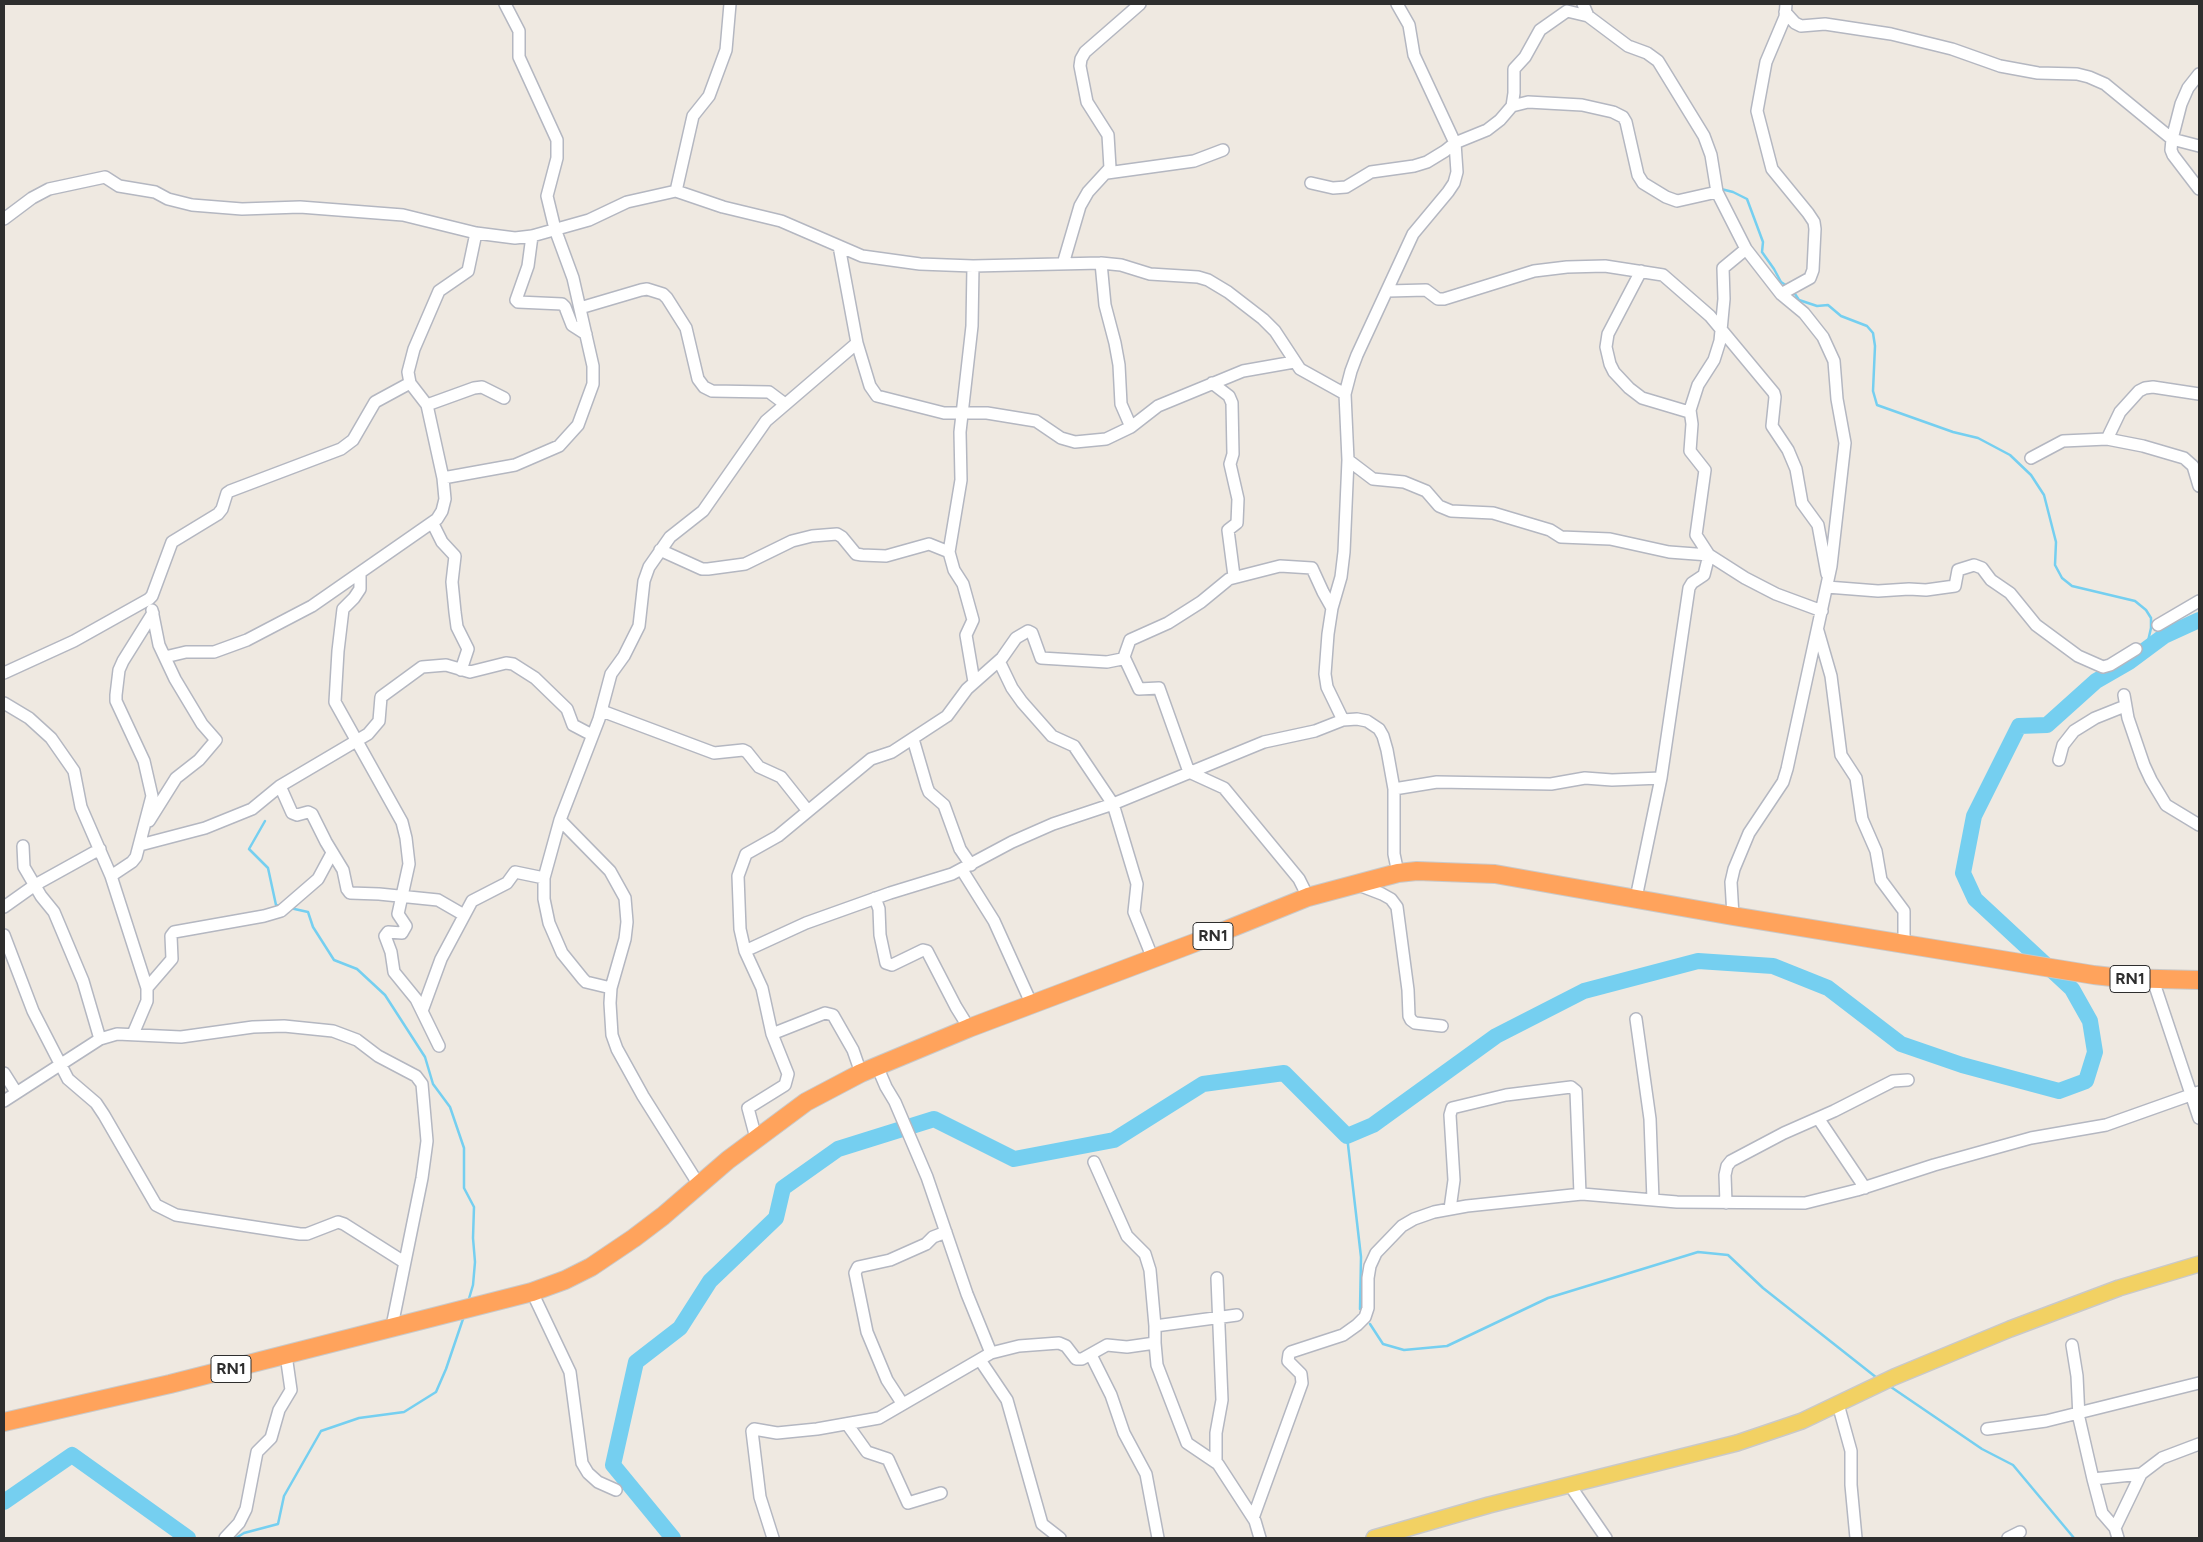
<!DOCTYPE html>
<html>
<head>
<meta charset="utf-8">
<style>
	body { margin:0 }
	#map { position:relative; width:2203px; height:1542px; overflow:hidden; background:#efe9e1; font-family:Figtree,sans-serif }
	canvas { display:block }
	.frame { position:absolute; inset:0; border:5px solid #2e2e2e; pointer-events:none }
</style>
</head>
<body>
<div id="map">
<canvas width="2203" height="1542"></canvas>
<div class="frame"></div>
</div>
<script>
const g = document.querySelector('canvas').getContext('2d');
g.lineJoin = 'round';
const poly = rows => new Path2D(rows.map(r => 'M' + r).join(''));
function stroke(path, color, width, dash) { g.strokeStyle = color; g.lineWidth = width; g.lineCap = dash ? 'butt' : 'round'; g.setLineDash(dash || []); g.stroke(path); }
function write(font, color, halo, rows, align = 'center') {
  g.font = font + ' Figtree,sans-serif'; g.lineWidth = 4.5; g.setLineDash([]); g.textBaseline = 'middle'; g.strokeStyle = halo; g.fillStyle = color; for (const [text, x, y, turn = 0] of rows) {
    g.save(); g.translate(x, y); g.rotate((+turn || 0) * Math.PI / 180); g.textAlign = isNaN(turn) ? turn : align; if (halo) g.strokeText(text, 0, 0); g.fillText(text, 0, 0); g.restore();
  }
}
const stream = poly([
	[1721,189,1733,192,1747,199,1763,242,1762,252,1774,269,1781,282,1787,286],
	[1793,291,1799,300,1817,306,1828,305,1841,316,1867,326,1873,333,1875,346,1873,391,1877,405,1953,432,1978,438,2010,455,2031,475,2044,495,2056,542,2055,565,2062,578,2072,586,2135,601,2146,610,2151,618,2151,628,2146,650],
	[265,821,249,849,268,868,276,905,280,906],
	[290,908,308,912,313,927,334,960,357,969,385,995,425,1057,433,1084,450,1107,464,1148,464,1188,474,1207,473,1238,475,1262,473,1285,468,1302],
	[1347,1136,1361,1257,1360,1309],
	[1370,1324,1383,1344,1404,1350,1447,1346,1548,1298,1698,1252,1728,1255,1763,1288,1877,1378],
	[1888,1385,1982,1449,2013,1465,2074,1538],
	[236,1538,244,1533,278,1524,284,1496,321,1431,359,1418,404,1412,436,1392,446,1369,464,1316]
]);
const river = poly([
	[4,1502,72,1455,188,1538],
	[673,1538,613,1465,636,1362,680,1328,710,1281,776,1218,783,1188,838,1149,934,1119,1014,1159,1114,1140,1203,1084,1284,1073,1347,1136,1373,1125,1496,1036,1584,991,1698,961,1773,966,1828,988,1901,1044,1962,1065,2059,1091,2086,1081,2095,1052,2090,1021,2072,989,1975,899,1963,873,1974,816,2019,726,2047,725,2096,681,2129,662,2164,636,2199,620]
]);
const minor = poly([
	[1397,4,1409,25,1414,55,1455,143,1457,172,1454,183,1448,192,1413,234,1357,355,1351,371,1345,394,1348,460,1344,552,1341,577,1332,608,1328,634,1325,674,1327,687,1343,720,1357,719,1367,721,1379,729,1383,736,1387,750,1394,789,1394,854,1398,873],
	[1583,4,1588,16],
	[1785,12,1795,23,1801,26,1825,24,1891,34,1952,49,2000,66,2038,73,2077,74,2089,77,2105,84,2172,139,2199,146],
	[2199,74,2188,88,2181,104,2172,139,2171,150,2173,155,2199,189],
	[1512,106,1528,102,1582,105,1613,112,1623,117,1626,122,1638,175,1643,183,1666,197,1677,201,1717,192],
	[1107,173,1194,161,1223,150],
	[1311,183,1333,188,1346,187,1371,172,1414,166,1427,162,1445,151,1455,143,1487,130,1500,120,1512,106,1514,93,1514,69,1525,57,1540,30,1567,11,1588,16,1628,46,1647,53,1658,61,1704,136,1711,155,1717,192,1746,249,1781,294,1804,313,1823,337,1834,361,1837,399,1845,443,1831,566,1787,769,1783,782,1749,833,1734,869,1731,882,1733,916],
	[676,191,693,116,709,96,726,50,730,4],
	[4,219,32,198,49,189,105,177,119,186,155,192,168,199,192,205,242,209,300,207,403,215,476,233,515,238,532,236,589,220,627,202,676,191,723,207,781,221,862,256,920,264,973,266,1101,263,1121,265,1150,274,1198,277,1208,280,1228,292,1263,319,1275,331,1300,369,1345,394],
	[532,236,528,266,516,300,518,302,562,304,565,307,572,325,586,334],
	[1746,249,1723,268,1724,299,1720,341,1714,360,1698,385,1690,410,1692,424,1690,451,1705,470,1696,535,1709,555,1745,578,1776,594,1822,611],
	[1101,263,1105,305,1115,343,1119,365,1121,404,1131,427],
	[1063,264,1080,206,1088,192,1110,168,1108,135,1087,102,1080,66,1081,59,1085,52,1140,4],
	[973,266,972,326,960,432,961,480,949,552,954,570,963,584,973,620,966,635,974,682],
	[1641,271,1608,334,1606,347,1610,364,1614,372,1629,388,1642,398,1689,412],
	[1388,291,1426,290,1438,299,1444,299,1534,271,1567,267,1605,266,1663,275,1710,316,1774,393,1775,397,1772,426,1788,450,1796,469,1802,503,1818,525,1827,574],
	[1781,294,1810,278,1813,270,1815,229,1814,222,1808,213,1772,169,1757,111,1766,62,1785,17,1786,4],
	[580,308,641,290,647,289,663,294,667,298,686,328,698,379,704,387,712,391,769,392,785,404],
	[857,343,870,386,877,396,944,413,987,413,1036,421,1061,438,1075,442,1106,439,1131,427,1158,406,1243,371,1294,362],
	[1212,383,1229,396,1232,403,1233,454,1230,464,1238,499,1237,523,1228,530,1234,576],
	[427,405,474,388,482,387,504,398],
	[2107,439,2143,446,2184,458,2193,466,2199,486],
	[2031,458,2063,441,2107,439,2120,412,2139,391,2145,388,2153,387,2199,394],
	[1348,460,1373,479,1404,482,1426,491,1439,506,1451,511,1493,513,1550,530,1561,537,1610,539,1669,552,1709,555],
	[443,478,515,465,559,446,578,425,593,384,593,366,573,278,555,229,547,196,557,158,557,140,519,57,519,31,505,4],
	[433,524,442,542,455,556,452,582,455,612,457,627,468,649,461,670],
	[660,550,702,569,708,569,745,564,792,541,812,536,837,534,842,537,856,554,862,555,886,556,929,544,949,552],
	[360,574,360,589,354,598,343,609,338,651,335,702,402,822,406,838,409,864,398,914,406,926,402,933,388,932,385,936,391,952,394,972,416,999,439,1046],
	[1827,587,1878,591,1909,589,1926,590,1955,586,1958,570,1974,565,1982,568,1991,580,2010,593,2036,625,2078,656,2103,667,2110,665,2136,649],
	[2158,625,2199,601],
	[1818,631,1831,676,1841,755,1856,778,1862,819,1876,851,1881,880,1904,911,1904,943],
	[165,657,186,652,214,652,247,640,312,606,437,519,442,511,445,499,443,478,427,405,410,383,408,372,414,349,439,291,468,271,476,233],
	[1124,657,1139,689,1159,688,1189,772,1224,788,1299,879,1308,897],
	[999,661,1012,688,1022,702,1052,736,1074,746,1113,804,1137,884,1134,912,1153,959],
	[4,673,74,641,149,599,152,596,172,542,218,514,222,509,227,493,230,491,341,449,353,440,375,402,410,383],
	[2124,695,2128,718,2144,765,2151,780,2166,805,2199,825],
	[4,703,29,718,51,738,74,771,81,807,111,876,147,988,147,1001,133,1034],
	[602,711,714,753,743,750,747,752,759,767,781,777,808,811],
	[913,739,927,787,929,792,944,805,960,849,971,865],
	[2059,760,2063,745,2074,731,2095,718,2125,706],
	[280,786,292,813,297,815,308,812,312,814,326,842,343,870,347,889,350,893,379,894,438,900,464,915],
	[1394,789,1437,782,1551,784,1585,778,1612,780,1661,778],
	[560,820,544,878,544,899,549,923,562,953,583,979,586,982,611,988],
	[149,821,176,778,199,760,216,740,202,724,175,679,159,645,152,610],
	[140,845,205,828,252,809,280,786,368,734,379,721,381,697,422,667,446,665,470,672,506,663,513,664,535,678,567,709,573,725,592,735],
	[23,846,24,867,41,896,54,912,83,981,100,1039],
	[962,870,994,921,1032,1005],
	[111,876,132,862,136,857,152,796,144,761,116,701,116,695,119,670,123,661,153,613],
	[1356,884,1382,894,1391,899,1397,907,1408,990,1409,1016,1411,1020,1415,1023,1442,1026],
	[875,898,879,909,880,935,886,963,892,965,923,950,927,951,956,1007,969,1028],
	[1636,898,1661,778,1689,588,1692,583,1704,575,1709,555],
	[4,907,35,885,100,849],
	[4,935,33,1011,68,1079,96,1103,104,1115,156,1205,176,1215,300,1234,307,1234,338,1222,344,1224,404,1262],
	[745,951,806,923,890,893,952,874,1012,842,1053,824,1113,804,1264,742,1315,731,1343,720],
	[2153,980,2199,1118],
	[147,988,172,959,171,936,174,932,264,916,281,911,318,879,332,853],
	[422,1011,441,959,472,901,507,883,515,872,544,878],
	[1636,1019,1650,1119,1653,1200],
	[772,1034,825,1013,833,1015,853,1050,861,1073],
	[877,1066,886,1087,895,1102,927,1177,967,1294,991,1353,1019,1346,1059,1343,1066,1346,1076,1359,1082,1359,1107,1345,1127,1347,1155,1343,1155,1326,1237,1315],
	[4,1073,16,1092],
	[4,1101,100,1039,117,1034,181,1037,253,1027,284,1026,333,1031,357,1040,378,1056,416,1076,422,1084,427,1141,422,1178,392,1326],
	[1818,1118,1865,1188],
	[756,1138,748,1108,785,1085,788,1074,772,1034,762,988,745,951,740,929,738,876,746,854,778,836,871,759,892,752,947,716,967,689,1002,658,1016,638,1028,631,1032,633,1041,658,1107,662,1122,659,1124,657,1130,640,1168,623,1201,602,1229,579,1280,566,1312,568,1323,592,1332,608],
	[1094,1162,1127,1236,1145,1254,1150,1270,1155,1326],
	[699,1185,643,1096,617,1049,612,1035,610,1003,611,988,625,939,627,922,625,898,610,871,560,820,599,719,611,674,624,656,639,626,644,581,649,567,670,537,703,511,766,421,857,343,839,246],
	[1726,1203,1725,1175,1727,1166,1731,1161,1784,1133,1834,1111,1893,1081,1908,1080],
	[1450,1209,1454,1180,1450,1115,1452,1108,1506,1095,1571,1087,1576,1091,1580,1194],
	[532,1292,570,1372,582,1463,588,1473,598,1482,616,1490],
	[1155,1343,1157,1365,1187,1443,1218,1464,1255,1521,1260,1538],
	[2072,1345,2077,1376,2079,1418,2093,1479,2102,1513,2115,1528,2118,1538],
	[1091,1355,1111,1395,1124,1433,1146,1474,1158,1538],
	[980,1360,1007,1400,1042,1524,1060,1538],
	[902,1403,887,1380,867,1332,855,1273,858,1267,890,1260,926,1244,933,1237,946,1232],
	[1838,1404,1851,1451,1851,1485,1856,1538],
	[847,1424,867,1452,888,1459,908,1503,941,1493],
	[1987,1429,2046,1421,2199,1383],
	[1216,1462,1216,1433,1222,1400,1217,1278],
	[2093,1479,2141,1474],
	[1569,1484,1606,1538],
	[1253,1518,1302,1383,1301,1374,1288,1361,1289,1354,1291,1352,1343,1335,1357,1325,1365,1317,1368,1308,1368,1278,1370,1266,1376,1253,1402,1226,1414,1219,1434,1212,1467,1206,1582,1194,1677,1202,1805,1203,1857,1190,1934,1165,2031,1138,2106,1125,2199,1092],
	[2115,1528,2141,1474,2162,1458,2199,1444],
	[225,1538,239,1523,246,1509,257,1452,271,1438,279,1410,291,1390,286,1355],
	[773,1538,760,1497,752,1431,754,1429,777,1433,817,1429,879,1418,991,1353],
	[2008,1538,2020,1532]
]);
const major = poly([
	[1374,1538,1489,1505,1737,1443,1802,1421,1894,1377,2010,1329,2119,1288,2199,1264]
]);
const highway = poly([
	[4,1422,170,1384,532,1292,565,1280,591,1267,634,1238,663,1216,728,1160,806,1102,861,1073,969,1028,1194,943,1308,897,1398,873,1417,871,1495,874,1733,916,2094,975,2121,978,2199,980]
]);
const shields = [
	[1213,936,40],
	[2130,979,40],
	[231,1369,40]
];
const shieldNames = [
	["RN1",1213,936],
	["RN1",2130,979],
	["RN1",231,1369]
];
stroke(stream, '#75cff0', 2.5);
stroke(river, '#75cff0', 16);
stroke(minor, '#b4b7c1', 14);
stroke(major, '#c9c9c9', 18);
stroke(highway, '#c9c9c9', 20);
stroke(minor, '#fff', 11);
stroke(major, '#f2d163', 15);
stroke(highway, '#ffa35c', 18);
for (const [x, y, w] of shields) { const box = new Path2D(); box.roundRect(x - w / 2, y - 13.5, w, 27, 4); g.fillStyle = '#fff'; g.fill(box); stroke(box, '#2e2e2e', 1); }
write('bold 16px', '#2e2e2e', null, shieldNames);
</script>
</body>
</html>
